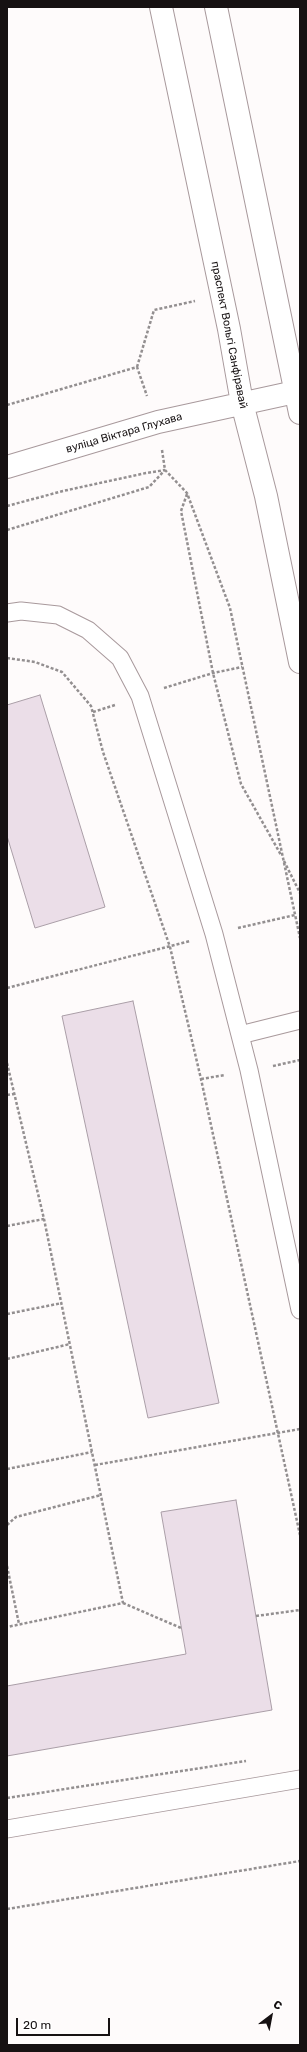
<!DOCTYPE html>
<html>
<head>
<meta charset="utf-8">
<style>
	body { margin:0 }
	#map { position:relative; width:307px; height:2052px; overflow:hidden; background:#fefbfb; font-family:Rubik,sans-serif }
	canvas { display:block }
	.frame { position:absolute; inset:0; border:8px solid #161112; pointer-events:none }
	.north { position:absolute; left:251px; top:1996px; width:40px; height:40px; -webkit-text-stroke:3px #fff; paint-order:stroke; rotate:32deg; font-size:11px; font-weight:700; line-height:16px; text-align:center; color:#161112 }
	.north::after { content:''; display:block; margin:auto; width:14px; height:18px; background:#161112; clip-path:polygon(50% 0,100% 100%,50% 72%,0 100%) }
	.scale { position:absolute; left:16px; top:2018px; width:94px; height:18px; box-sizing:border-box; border:2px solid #161112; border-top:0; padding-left:5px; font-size:12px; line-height:14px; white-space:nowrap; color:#161112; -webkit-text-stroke:3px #fff; paint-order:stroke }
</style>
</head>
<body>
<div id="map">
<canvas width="307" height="2052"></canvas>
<div class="frame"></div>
<div class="north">С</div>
<div class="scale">20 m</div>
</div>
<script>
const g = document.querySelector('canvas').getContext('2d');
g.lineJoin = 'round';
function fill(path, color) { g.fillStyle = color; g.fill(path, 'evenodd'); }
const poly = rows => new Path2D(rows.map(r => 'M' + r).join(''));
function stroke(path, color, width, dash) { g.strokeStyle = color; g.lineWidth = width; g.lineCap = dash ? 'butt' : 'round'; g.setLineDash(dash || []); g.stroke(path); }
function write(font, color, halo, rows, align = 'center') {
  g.font = font + ' Rubik,sans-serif'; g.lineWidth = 3.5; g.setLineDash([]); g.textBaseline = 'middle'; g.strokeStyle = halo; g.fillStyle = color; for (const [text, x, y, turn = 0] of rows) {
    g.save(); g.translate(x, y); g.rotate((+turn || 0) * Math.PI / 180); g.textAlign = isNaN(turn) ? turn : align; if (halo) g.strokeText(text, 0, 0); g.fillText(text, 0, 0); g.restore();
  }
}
const building = poly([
	[40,695,105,907,35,928,7,836,7,705,40,695],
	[133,1001,219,1403,148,1418,62,1016,133,1001],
	[236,1500,272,1710,7,1756,7,1686,186,1654,161,1512,236,1500]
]);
const path = poly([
	[137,367,154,310,195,301],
	[7,405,137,367,147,396],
	[162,450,165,470,187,493,230,608,300,938],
	[187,494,181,511,213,673,241,784,281,855],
	[7,506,63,491,146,473,165,470],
	[7,530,149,487,165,470],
	[7,658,35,662,62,672,91,706,103,752,170,947,201,1079,300,1535],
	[164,688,213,673,242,667],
	[93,712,115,705],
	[284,861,300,893],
	[238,928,295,915],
	[7,988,190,941],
	[7,1063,44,1219,123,1603,7,1627],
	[273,1066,300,1060],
	[201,1079,225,1075],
	[7,1095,14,1094],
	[7,1226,44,1219],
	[7,1314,62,1303],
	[7,1359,70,1344],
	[95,1465,300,1429],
	[7,1469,92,1452],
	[7,1525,16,1517,101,1495],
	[7,1566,19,1624],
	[123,1603,181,1628],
	[256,1616,300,1610],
	[7,1798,246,1761],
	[7,1909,300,1861]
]);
const service = poly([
	[7,613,21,611,58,615,88,630,120,658,140,696,214,934,249,1070,300,1310],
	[240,1035,300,1020],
	[7,1829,300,1779]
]);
const minor = poly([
	[161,7,229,329,242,403,266,496,300,662],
	[216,7,300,413],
	[7,467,158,422,295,392]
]);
const streetNames = [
	["праспект Вольгі Санфіравай",229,335,79],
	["вуліца Віктара Глухава",124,433,-16]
];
fill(building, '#ebdee8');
stroke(building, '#aa9ea7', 1);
stroke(service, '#a8999c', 19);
stroke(minor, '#a8999c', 24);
stroke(path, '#938f90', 2.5, [3, 2]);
stroke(service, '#fff', 17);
stroke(minor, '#fff', 22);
write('11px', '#161112', '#fff', streetNames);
</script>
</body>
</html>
